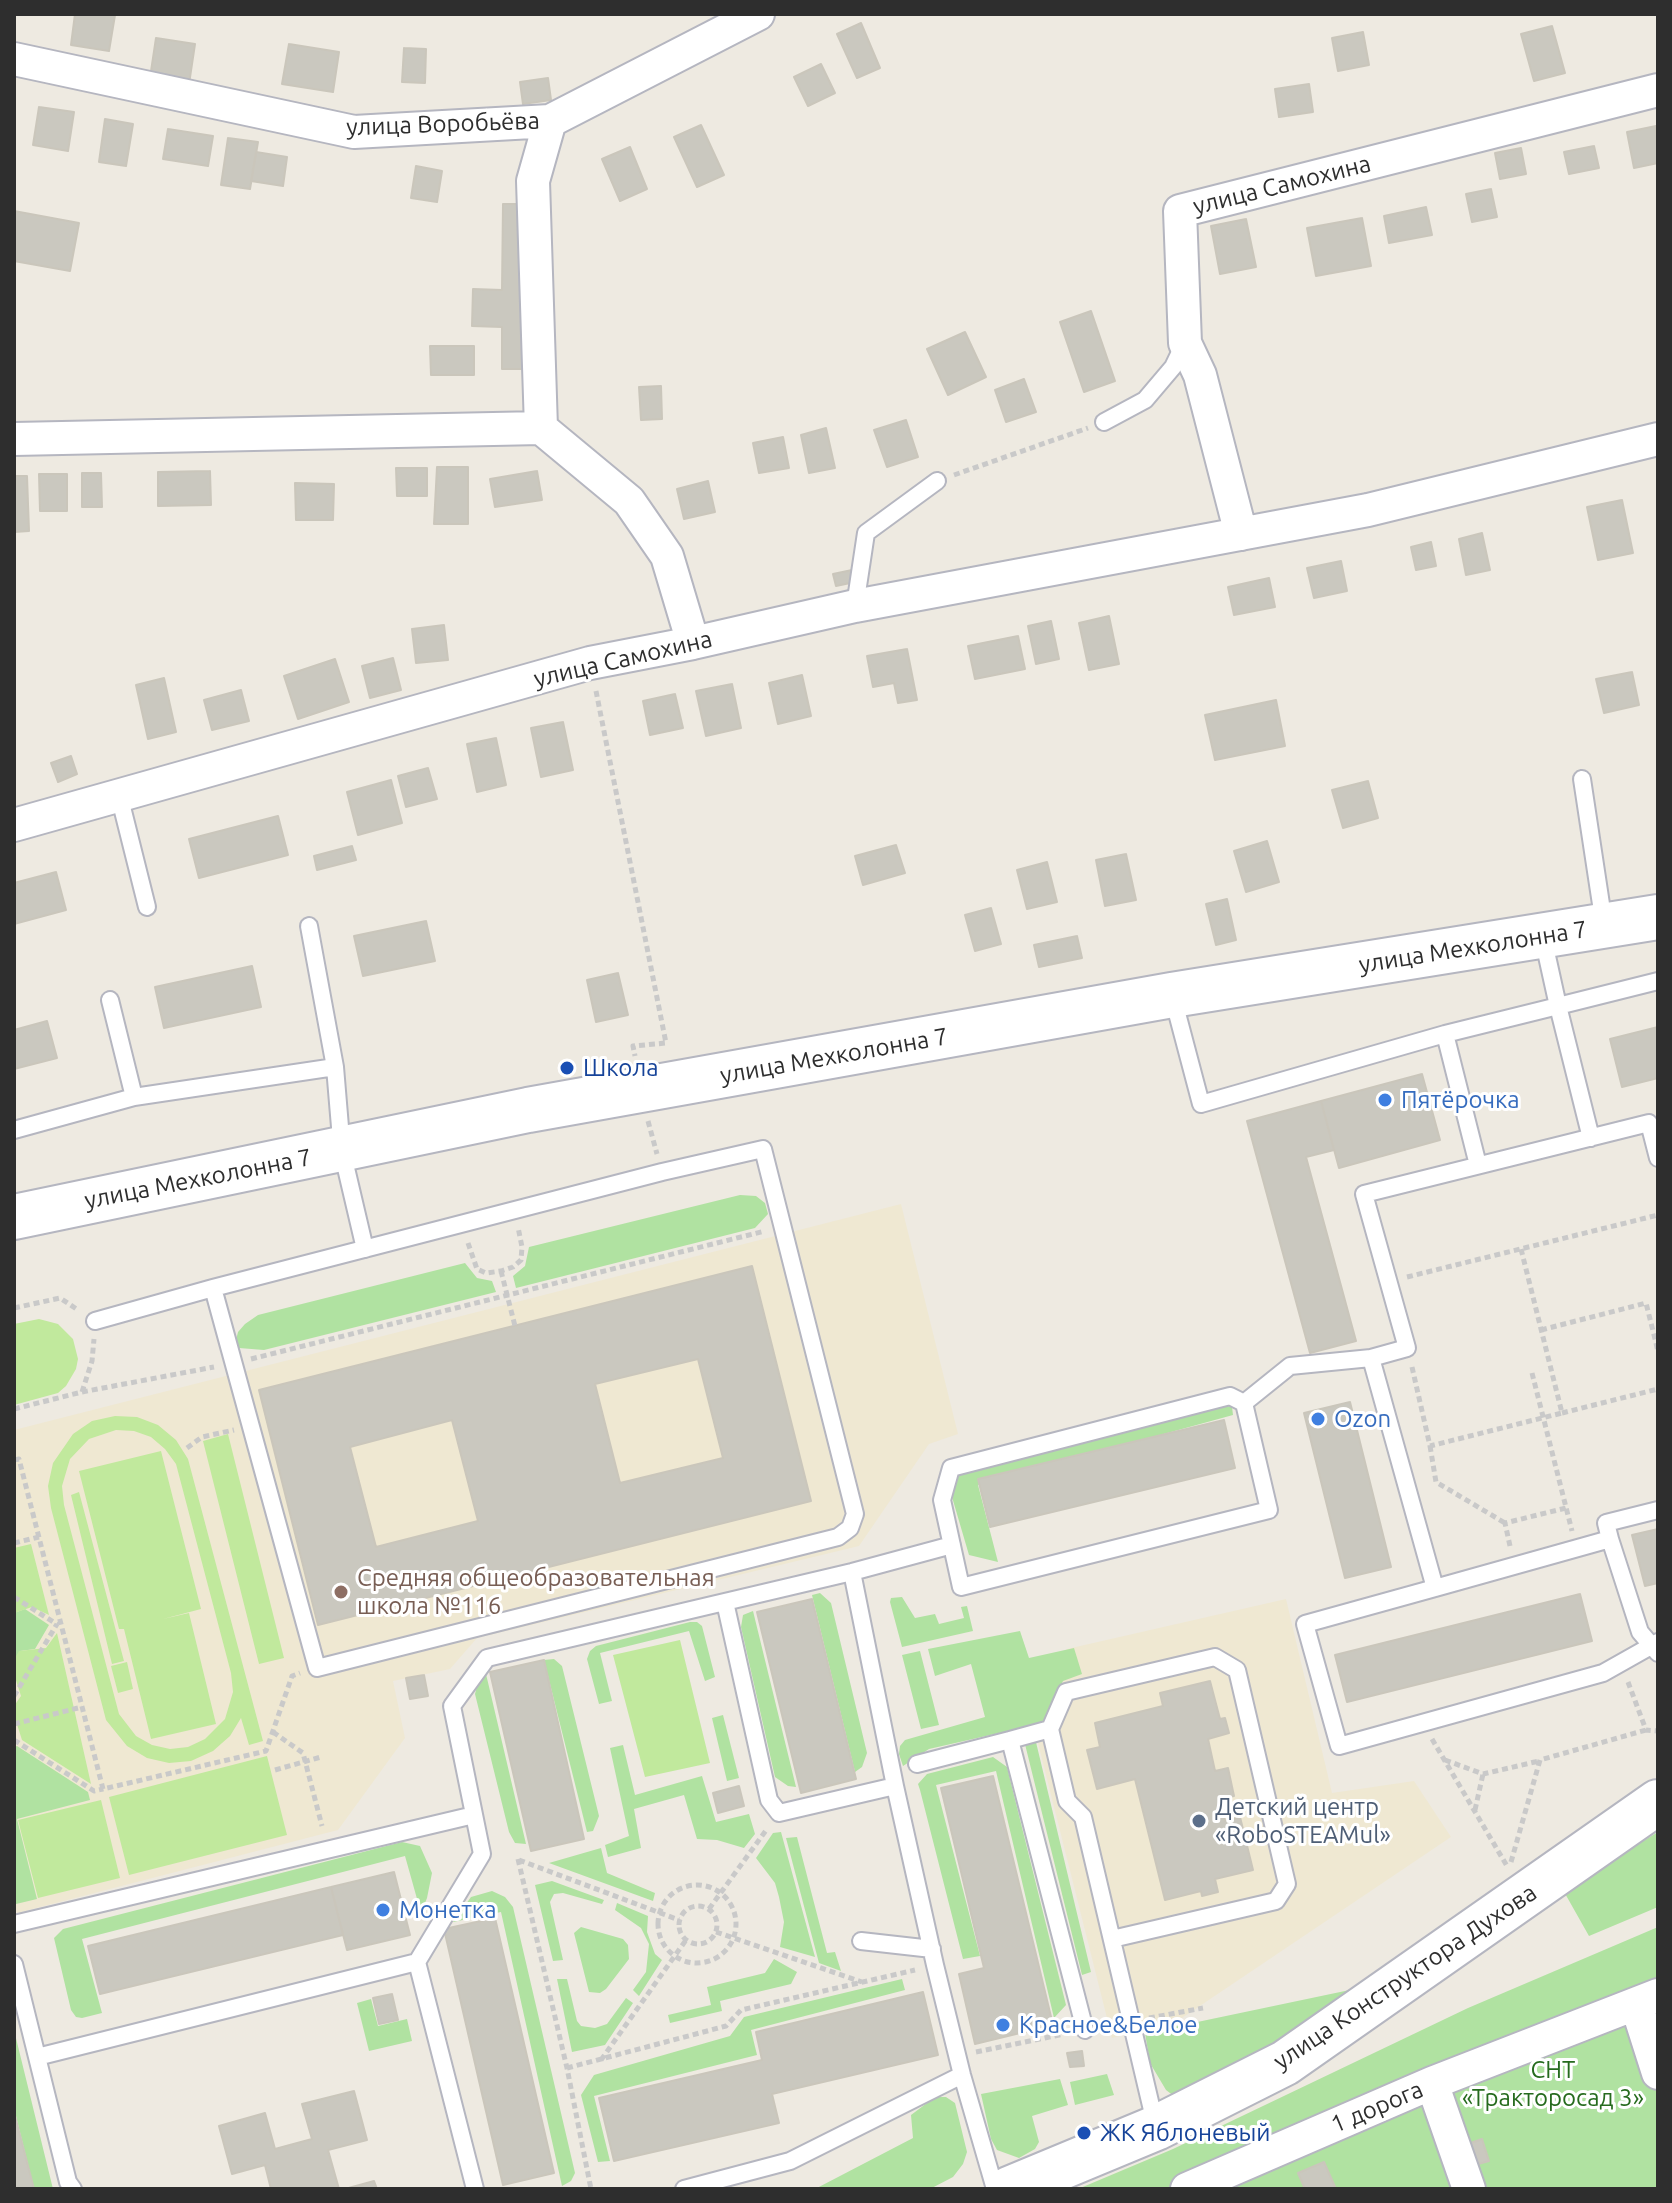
<!DOCTYPE html>
<html>
<head>
<meta charset="utf-8">
<style>
	body { margin:0 }
	#map { position:relative; width:1672px; height:2203px; overflow:hidden; background:#eeeae1; font-family:Ubuntu,sans-serif }
	canvas { display:block }
	.frame { position:absolute; inset:0; border:16px solid #2e2e2e; pointer-events:none }
</style>
</head>
<body>
<div id="map">
<canvas width="1672" height="2203"></canvas>
<div class="frame"></div>
</div>
<script>
const g = document.querySelector('canvas').getContext('2d');
g.lineJoin = 'round';
function fill(path, color) { g.fillStyle = color; g.fill(path, 'evenodd'); }
const poly = rows => new Path2D(rows.map(r => 'M' + r).join(''));
function stroke(path, color, width, dash) { g.strokeStyle = color; g.lineWidth = width; g.lineCap = dash ? 'butt' : 'round'; g.setLineDash(dash || []); g.stroke(path); }
function write(font, color, halo, rows, align = 'center') {
  g.font = font + ' Ubuntu,sans-serif'; g.lineWidth = 6; g.setLineDash([]); g.textBaseline = 'middle'; g.strokeStyle = halo; g.fillStyle = color; for (const [text, x, y, turn = 0] of rows) {
    g.save(); g.translate(x, y); g.rotate((+turn || 0) * Math.PI / 180); g.textAlign = isNaN(turn) ? turn : align; if (halo) g.strokeText(text, 0, 0); g.fillText(text, 0, 0); g.restore();
  }
}
const education = poly([
	[901,1204,958,1434,929,1444,859,1546,477,1638,450,1669,393,1681,405,1738,338,1830,17,1913,14,1900,14,1430],
	[1286,1599,1332,1793,1414,1781,1451,1837,1179,2020,1112,2038,1026,1695,1067,1649]
]);
const green = poly([
	[740,1195,756,1196,765,1203,768,1214,755,1228,516,1288,513,1276,525,1266,529,1247],
	[465,1263,477,1278,492,1281,496,1292,264,1350,239,1348,236,1340,238,1332,245,1324,258,1315],
	[1219,1404,1232,1407,1233,1415,978,1485,998,1562,969,1555,952,1497,955,1476],
	[820,1593,831,1603,867,1753,862,1767,855,1772,812,1595],
	[902,1597,915,1618,935,1614,939,1624,964,1618,961,1607,967,1606,973,1631,902,1647,890,1602,891,1598],
	[25,1609,49,1625,35,1649,20,1651,14,1660,14,1613],
	[753,1611,796,1787,788,1786,775,1777,741,1627,743,1615],
	[690,1622,697,1622,702,1626,715,1677,705,1681,689,1631,600,1653,612,1701,599,1704,587,1659,590,1651,596,1646],
	[1020,1631,1029,1658,1074,1648,1082,1674,1063,1681,1035,1738,1091,1972,1082,1975,1021,1728,929,1749,903,1766,899,1754,900,1746,905,1740,985,1717,971,1664,935,1676,928,1649],
	[920,1651,939,1725,921,1729,902,1655],
	[554,1659,562,1666,599,1816,593,1831,587,1832,544,1660],
	[486,1674,526,1844,515,1843,509,1832,475,1694,479,1679],
	[723,1715,739,1778,727,1781,712,1718],
	[623,1745,635,1795,702,1776,716,1822,749,1814,755,1834,744,1848,717,1840,697,1839,684,1795,634,1809,641,1848,608,1857,605,1845,629,1836,610,1748],
	[17,1746,88,1792,90,1800,17,1819,37,1899,16,1904,14,1895,14,1747],
	[993,1757,1007,1767,1066,2005,1054,2018,996,1771,936,1785,980,1956,963,1959,920,1790,918,1784,927,1774],
	[781,1832,815,1957,780,1947,784,1922,779,1897,775,1883,756,1858,773,1833],
	[1658,1832,1658,1907,1589,1936,1563,1890],
	[797,1837,827,1953,835,1952,841,1971,819,1963,786,1838],
	[402,1842,420,1846,432,1873,427,1898,421,1913,405,1856,82,1939,102,2013,82,2018,76,2017,71,2010,54,1938,63,1929],
	[601,1848,607,1873,655,1893,653,1901,549,1863],
	[552,1881,604,1900,602,1904,563,1893,554,1894,550,1902,563,1960,553,1961,535,1885],
	[492,1891,505,1897,513,1907,575,2173,571,2181,562,2186,501,1912,453,1922,471,1897],
	[617,1903,648,1916,647,1932,655,1954,662,1960,639,1996,633,1990,646,1972,649,1944,641,1928,615,1910],
	[581,1927,623,1939,628,1945,629,1959,606,1989,600,1993,589,1992,574,1933],
	[1658,1927,1658,2189,1078,2189,1173,2149,1468,2008],
	[774,1959,797,1972,791,1984,720,2001,722,2011,670,2023,668,2015,711,2005,707,1987,765,1973],
	[557,1979,567,1979,577,2021,581,2026,595,2028,607,2024,626,1998,633,2003,605,2045,572,2052],
	[902,1979,905,1990,751,2030,757,2055,594,2096,610,2161,598,2162,581,2095,594,2075,730,2036,744,2017],
	[1364,1987,1183,2103,1166,2090,1150,2063,1145,2033],
	[371,1999,378,2026,407,2019,412,2041,369,2051,357,2003],
	[14,2030,53,2189,34,2189,14,2108],
	[1107,2074,1114,2095,1075,2105,1070,2082],
	[1060,2079,1068,2105,1032,2116,1039,2142,1035,2149,1019,2158,997,2150,991,2139,981,2094],
	[935,2097,946,2097,955,2103,967,2152,963,2164,953,2177,930,2189,815,2189,913,2138,911,2115]
]);
const pitch = poly([
	[39,1319,58,1324,73,1339,78,1359,76,1369,66,1386,58,1393,14,1405,14,1324],
	[115,1416,137,1417,158,1425,176,1440,188,1459,263,1741,249,1745,241,1718,230,1736,213,1751,191,1761,169,1763,147,1758,127,1746,106,1720,51,1508,48,1486,53,1463,73,1434,92,1421],
	[116,1430,134,1431,151,1437,165,1449,176,1464,231,1673,233,1692,225,1719,205,1739,188,1747,170,1749,152,1745,136,1736,119,1714,64,1505,62,1486,70,1459,89,1439],
	[228,1434,284,1658,259,1664,203,1441],
	[161,1451,201,1609,163,1619,189,1613,216,1724,151,1739,124,1629,119,1629,79,1471],
	[79,1492,124,1661,112,1664,71,1495],
	[31,1544,49,1615,32,1607,14,1613,14,1548],
	[57,1633,91,1784,22,1740,14,1715,14,1706,21,1696,14,1674,14,1660,19,1651,46,1648],
	[680,1640,710,1763,645,1777,613,1655],
	[127,1662,133,1689,118,1693,111,1666],
	[267,1756,287,1835,129,1875,109,1797],
	[101,1800,120,1878,38,1898,18,1820]
]);
const building = poly([
	[75,14,115,15,109,51,71,45,75,14],
	[861,23,880,68,857,78,837,34,861,23],
	[1552,26,1565,73,1534,81,1521,34,1552,26],
	[1363,32,1369,65,1338,71,1332,38,1363,32],
	[156,38,195,44,189,84,150,78,156,38],
	[289,44,339,52,333,92,282,84,289,44],
	[404,48,426,49,425,83,402,82,404,48],
	[821,64,835,93,808,106,794,77,821,64],
	[548,78,551,100,523,104,520,82,548,78],
	[1309,84,1313,112,1279,117,1275,89,1309,84],
	[39,107,74,112,68,151,33,145,39,107],
	[105,119,133,124,126,166,99,162,105,119],
	[701,125,724,175,697,187,674,137,701,125],
	[1656,126,1658,163,1634,168,1627,132,1656,126],
	[168,129,213,136,208,166,163,159,168,129],
	[228,138,258,142,250,189,221,185,228,138],
	[1594,146,1599,168,1569,174,1564,152,1594,146],
	[630,147,647,189,620,201,602,159,630,147],
	[1521,148,1526,174,1500,179,1495,153,1521,148],
	[256,152,287,157,283,186,251,181,256,152],
	[416,166,442,171,437,202,411,198,416,166],
	[1491,189,1497,217,1472,222,1466,194,1491,189],
	[503,204,526,204,524,369,502,369,502,327,472,326,473,289,502,290,503,204],
	[1426,207,1432,235,1389,243,1384,216,1426,207],
	[14,211,79,223,70,271,14,261,14,211],
	[1362,218,1371,266,1316,276,1307,228,1362,218],
	[1246,219,1256,267,1220,274,1211,226,1246,219],
	[1091,311,1115,381,1084,392,1060,322,1091,311],
	[965,332,986,377,948,395,927,349,965,332],
	[430,346,474,346,474,375,431,375,430,346],
	[1024,379,1036,412,1006,422,995,390,1024,379],
	[661,386,662,419,641,420,639,387,661,386],
	[906,420,918,457,887,467,874,430,906,420],
	[826,428,835,468,809,473,801,435,826,428],
	[783,437,789,468,759,473,753,443,783,437],
	[437,467,468,467,468,524,434,524,437,467],
	[396,468,427,468,427,496,397,496,396,468],
	[210,471,211,505,158,506,158,472,210,471],
	[537,471,542,500,495,507,490,479,537,471],
	[82,473,101,473,102,507,82,507,82,473],
	[39,474,67,474,67,511,40,511,39,474],
	[14,476,27,476,29,531,14,532,14,476],
	[708,481,715,512,684,519,677,489,708,481],
	[295,483,334,484,333,520,296,520,295,483],
	[1622,500,1633,553,1598,560,1587,507,1622,500],
	[1482,533,1490,570,1466,575,1459,539,1482,533],
	[1431,542,1436,566,1416,570,1411,547,1431,542],
	[1341,561,1347,591,1314,598,1307,568,1341,561],
	[852,570,855,582,836,586,833,574,852,570],
	[1269,578,1275,607,1234,615,1228,587,1269,578],
	[1109,616,1119,664,1089,670,1079,623,1109,616],
	[1051,621,1059,659,1036,664,1028,626,1051,621],
	[444,625,448,660,416,663,412,629,444,625],
	[1018,636,1025,669,975,679,968,646,1018,636],
	[907,649,917,700,898,703,894,683,873,687,867,656,907,649],
	[393,658,401,690,370,698,362,666,393,658],
	[335,659,349,702,298,719,284,676,335,659],
	[1632,672,1639,705,1604,713,1596,679,1632,672],
	[802,675,811,716,778,724,769,683,802,675],
	[164,678,176,732,148,739,136,685,164,678],
	[732,684,741,728,706,736,696,691,732,684],
	[241,690,249,721,212,730,204,700,241,690],
	[675,694,683,728,650,735,643,701,675,694],
	[1276,700,1285,746,1215,760,1205,715,1276,700],
	[563,722,573,770,541,777,531,728,563,722],
	[496,738,506,785,477,792,467,744,496,738],
	[71,756,77,774,58,782,51,763,71,756],
	[428,768,437,799,406,807,398,776,428,768],
	[391,780,402,823,358,835,347,792,391,780],
	[1368,781,1378,818,1343,828,1332,790,1368,781],
	[278,816,288,855,199,878,189,839,278,816],
	[1267,841,1279,882,1246,892,1234,851,1267,841],
	[896,845,905,873,863,885,855,856,896,845],
	[352,846,356,860,317,870,314,856,352,846],
	[1126,854,1136,900,1105,906,1096,860,1126,854],
	[1047,862,1057,902,1027,909,1017,870,1047,862],
	[56,872,66,910,14,924,14,883,56,872],
	[1227,899,1236,940,1216,945,1206,904,1227,899],
	[991,908,1001,944,975,951,965,915,991,908],
	[426,921,435,961,363,976,354,936,426,921],
	[1077,936,1082,958,1039,967,1034,945,1077,936],
	[252,966,261,1007,164,1028,155,987,252,966],
	[618,973,628,1015,596,1022,587,980,618,973],
	[47,1021,57,1058,14,1069,14,1030,47,1021],
	[1658,1027,1658,1078,1622,1087,1610,1039,1658,1027],
	[1422,1074,1440,1140,1339,1168,1321,1101,1422,1074],
	[1321,1101,1334,1150,1306,1157,1356,1341,1310,1353,1247,1121,1321,1101],
	[752,1266,811,1501,318,1625,259,1390,752,1266],
	[698,1359,723,1458,620,1483,595,1384,698,1359],
	[452,1420,478,1521,376,1547,350,1447,452,1420],
	[1350,1402,1391,1567,1345,1578,1304,1413,1350,1402],
	[1224,1420,1235,1468,990,1527,978,1479,1224,1420],
	[1658,1529,1658,1583,1645,1586,1632,1535,1658,1529],
	[1580,1594,1592,1641,1347,1702,1335,1655,1580,1594],
	[812,1599,856,1779,801,1793,757,1612,812,1599],
	[544,1660,584,1839,531,1851,490,1672,544,1660],
	[424,1675,428,1696,410,1699,406,1678,424,1675],
	[1210,1681,1220,1719,1225,1718,1229,1733,1208,1739,1215,1771,1228,1768,1234,1796,1220,1799,1225,1821,1240,1817,1253,1870,1215,1879,1218,1892,1202,1896,1201,1891,1165,1900,1135,1779,1097,1789,1087,1750,1100,1747,1095,1723,1163,1706,1160,1693,1210,1681],
	[993,1776,1053,2025,975,2044,959,1974,984,1968,941,1788,993,1776],
	[739,1786,744,1806,718,1813,713,1793,739,1786],
	[394,1872,410,1935,347,1950,331,1887,394,1872],
	[331,1887,343,1935,100,1994,88,1946,331,1887],
	[495,1918,554,2173,503,2185,444,1929,495,1918],
	[923,1992,938,2055,772,2094,779,2123,614,2161,599,2098,762,2060,756,2032,923,1992],
	[392,1994,398,2020,379,2024,373,1998,392,1994],
	[1082,2051,1084,2066,1070,2067,1067,2053,1082,2051],
	[354,2091,367,2140,328,2150,339,2189,271,2189,265,2165,232,2174,219,2126,265,2113,275,2149,312,2139,302,2104,354,2091],
	[14,2112,34,2189,14,2189,14,2112],
	[1482,2139,1489,2161,1471,2166,1465,2145,1482,2139],
	[1324,2162,1336,2189,1305,2189,1298,2173,1324,2162],
	[374,2181,377,2189,345,2189,374,2181]
]);
const path = poly([
	[954,475,1088,428],
	[596,691,666,1043,633,1046,635,1056],
	[648,1121,657,1154],
	[468,1243,477,1269,486,1273,501,1271,513,1267,521,1260,522,1247,518,1227],
	[501,1271,515,1326],
	[1407,1277,1658,1215],
	[14,1308,60,1298,78,1310],
	[1541,1330,1646,1303,1656,1343,1658,1343],
	[1656,1343,1658,1352],
	[251,1359,765,1231],
	[1412,1367,1430,1446,1562,1413,1521,1249],
	[1532,1373,1572,1531],
	[82,1392,92,1361,94,1339],
	[14,1409,82,1392,214,1367],
	[1562,1413,1658,1389],
	[1430,1446,1436,1482,1505,1523],
	[187,1448,202,1437,234,1430],
	[14,1460,19,1459,103,1789,266,1751,292,1676,300,1673],
	[14,1543,39,1537],
	[1510,1546,1505,1523,1566,1508],
	[14,1597,58,1625],
	[1628,1682,1646,1730,1658,1731],
	[14,1696,57,1624],
	[14,1724,82,1707],
	[273,1732,303,1753,322,1826],
	[1432,1739,1507,1866],
	[14,1740,94,1791,103,1789],
	[1445,1760,1483,1774,1539,1761],
	[275,1770,321,1757],
	[1475,1810,1483,1774],
	[518,1859,567,2068,591,2189],
	[519,1860,679,1920],
	[1511,1862,1540,1760,1646,1730],
	'658 1924a39 39 0 1 1 78 0a39 39 0 1 1-78 0Z',
	'679 1925a19 19 0 1 1 38 0a19 19 0 1 1-38 0Z',
	[709,1909,767,1829],
	[716,1932,862,1982],
	[1149,2018,1203,2008],
	[976,2052,1064,2034],
	[601,2060,686,1940],
	[567,2068,726,2026,741,2010,915,1970]
]);
const lane = poly([
	[1104,422,1145,400,1173,367,1184,344],
	[855,606,866,533,937,481],
	[1582,779,1604,924],
	[119,795,147,907],
	[309,926,335,1067,342,1151,365,1249],
	[1173,998,1201,1104,1445,1034,1558,1006,1543,938],
	[110,1000,134,1097],
	[1445,1034,1478,1165],
	[14,1130,134,1097,335,1067],
	[1591,1138,1558,1006,1658,981],
	[95,1321,213,1288,662,1172,763,1149,855,1514,850,1528,838,1537,317,1668,213,1288],
	[1371,1358,1407,1348,1364,1194,1649,1123,1658,1158],
	[1230,1396,1244,1403,1269,1510,961,1587,942,1500,951,1468,1230,1396],
	[1244,1403,1290,1366,1371,1358,1435,1588,1610,1539,1640,1632,1658,1653],
	[1610,1539,1606,1523,1658,1510],
	[852,1572,895,1786,935,1965,962,2075,995,2189],
	[1435,1588,1305,1624,1339,1746,1603,1673,1658,1642],
	[725,1602,769,1800,779,1813,895,1786],
	[1010,1740,1050,1729],
	[917,1764,1010,1740,1085,2030],
	[14,1924,474,1815],
	[1112,1939,1276,1901,1287,1884,1237,1670,1215,1657,1066,1692,1050,1729,1067,1801,1083,1817,1156,2127],
	[861,1941,932,1949],
	[14,1964,68,2182,73,2189],
	[37,2057,417,1962],
	[475,2189,417,1962,482,1854,452,1706,487,1658,852,1572,952,1545],
	[684,2189,790,2161,962,2075]
]);
const street = poly([
	[14,59,354,132,550,121,758,14],
	[541,428,533,181,550,121],
	[14,439,541,428,629,501,667,556,693,643],
	[1241,534,1200,375,1185,343,1180,211,1658,90],
	[14,825,590,663,693,643,855,606,1368,510,1658,439],
	[1636,2004,1658,2073],
	[1432,2083,1469,2189],
	[1187,2189,1432,2083,1658,1995]
]);
const secondary = poly([
	[14,1217,528,1110,1172,995,1658,917],
	[1009,2189,1156,2128,1285,2063,1658,1802]
]);
const markers = [
	[567,1068,8,"#1a4fb4"],
	[1385,1100,8,"#3f7fe0"],
	[1318,1419,8,"#3f7fe0"],
	[341,1592,8,"#8d6e63"],
	[1199,1821,8,"#5c6f8a"],
	[383,1910,8,"#3f7fe0"],
	[1003,2025,8,"#3f7fe0"],
	[1084,2133,8,"#1a4fb4"]
];
const streetNames = [
	["улица Воробьёва",443,124,-2],
	["улица Самохина",1282,185,-14],
	["улица Самохина",623,659,-13],
	["улица Мехколонна 7",1473,947,-9],
	["улица Мехколонна 7",834,1056,-10],
	["улица Мехколонна 7",198,1179,-11],
	["улица Конструктора Духова",1405,1977,-34],
	["1 дорога",1377,2107,-23]
];
const transitNames = [
	["Школа",583,1068],
	["ЖК Яблоневый",1100,2133]
];
const shopNames = [
	["Пятёрочка",1401,1100],
	["Ozon",1334,1419],
	["Монетка",399,1910],
	["Красное&Белое",1019,2025]
];
const educationNames = [
	["Средняя общеобразовательная",357,1578],
	["школа №116",357,1606]
];
const serviceNames = [
	["Детский центр",1215,1807],
	["«RoboSTEAMul»",1215,1835]
];
const parkNames = [
	["СНТ",1553,2070],
	["«Тракторосад 3»",1553,2098]
];
fill(education, '#efe8d2');
fill(green, '#b0e2a1');
fill(pitch, '#c1e99d');
fill(building, '#cac8bf');
stroke(building, '#cac6bb', 2);
stroke(lane, '#b5b6c0', 20);
stroke(street, '#b5b6c0', 36);
stroke(secondary, '#b5b6c0', 48);
stroke(path, '#c9c9c9', 5, [6, 4]);
stroke(lane, '#fff', 16);
stroke(street, '#fff', 32);
stroke(secondary, '#fff', 44);
for (const [x, y, r, color] of markers) { const dot = new Path2D(); dot.arc(x, y, r, 0, 2 * Math.PI); g.fillStyle = color; g.fill(dot); stroke(dot, '#fff', 3); }
write('24px', '#2e2e2e', '#fff', streetNames);
write('24px', '#164399', '#fff', transitNames, 'left');
write('24px', '#366cbe', '#fff', shopNames, 'left');
write('24px', '#785e54', '#fff', educationNames, 'left');
write('24px', '#4e5e75', '#fff', serviceNames, 'left');
write('24px', '#266b1e', '#fff', parkNames);
</script>
</body>
</html>
